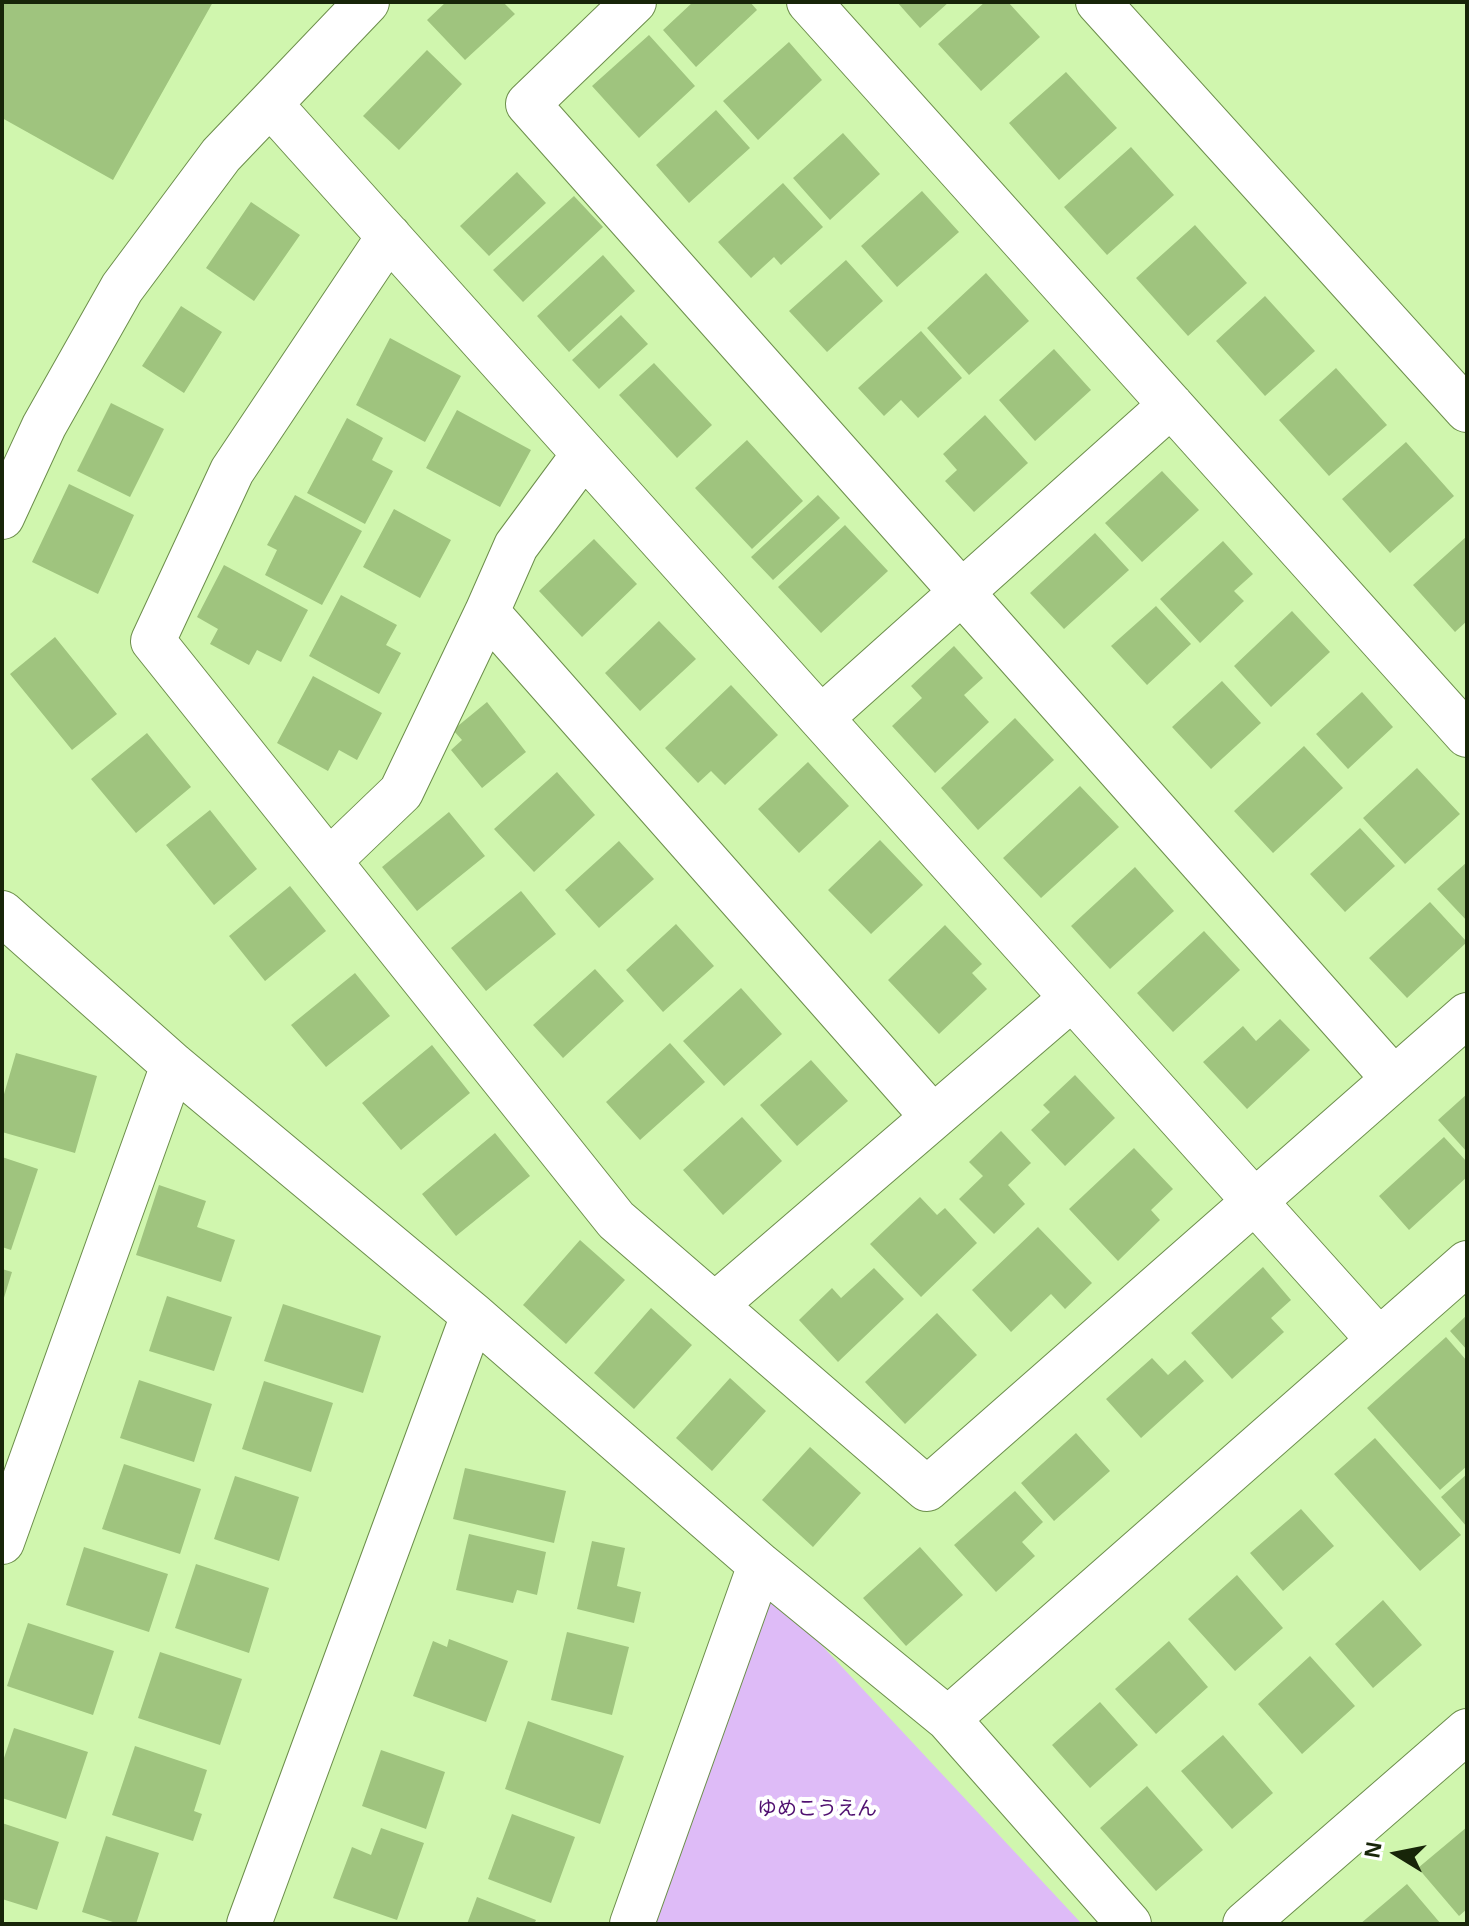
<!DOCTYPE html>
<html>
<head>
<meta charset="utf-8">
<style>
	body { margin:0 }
	#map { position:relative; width:1469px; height:1926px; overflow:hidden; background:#d0f6ae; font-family:Helvetica,sans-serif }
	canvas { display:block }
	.frame { position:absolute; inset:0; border:4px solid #172509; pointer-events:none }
	.north { position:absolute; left:1357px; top:1814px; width:80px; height:80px; -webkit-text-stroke:6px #fff; paint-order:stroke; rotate:280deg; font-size:22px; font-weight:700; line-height:32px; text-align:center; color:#172509 }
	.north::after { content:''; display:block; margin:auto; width:28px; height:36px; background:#172509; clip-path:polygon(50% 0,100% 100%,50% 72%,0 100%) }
</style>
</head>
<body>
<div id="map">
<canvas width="1469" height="1926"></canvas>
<div class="frame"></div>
<div class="north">N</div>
</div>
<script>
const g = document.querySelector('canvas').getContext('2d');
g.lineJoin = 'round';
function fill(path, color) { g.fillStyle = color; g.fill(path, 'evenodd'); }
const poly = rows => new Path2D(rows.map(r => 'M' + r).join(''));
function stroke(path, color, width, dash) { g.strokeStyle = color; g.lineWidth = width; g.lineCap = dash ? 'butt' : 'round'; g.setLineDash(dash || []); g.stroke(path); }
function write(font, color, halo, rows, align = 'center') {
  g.font = font + ' Helvetica,"Noto Sans JP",sans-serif'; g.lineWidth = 8; g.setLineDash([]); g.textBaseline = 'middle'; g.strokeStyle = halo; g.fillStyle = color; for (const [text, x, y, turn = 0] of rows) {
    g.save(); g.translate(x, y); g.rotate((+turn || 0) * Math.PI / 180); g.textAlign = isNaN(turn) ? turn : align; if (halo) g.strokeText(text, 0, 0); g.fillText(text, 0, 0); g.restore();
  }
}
const green = poly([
	[772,1592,1082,1924,656,1924]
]);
const building = poly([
	[2,2,213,2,113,180,2,118],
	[446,2,503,2,515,14,465,60,427,20],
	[693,2,750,2,757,10,696,67,663,30],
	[897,2,949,2,920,28],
	[985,2,1008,2,1040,37,981,91,938,44],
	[649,35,695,86,639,138,592,86],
	[789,42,822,80,758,140,723,101],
	[427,50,462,84,399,150,363,116],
	[1066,72,1117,128,1059,180,1009,123],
	[716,110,750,148,689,203,656,165],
	[843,133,880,174,830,220,793,178],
	[1131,147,1174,195,1107,255,1064,207],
	[517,172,546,203,489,256,460,226],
	[783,183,823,227,781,265,774,257,751,278,718,242],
	[922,191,959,232,897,287,861,246],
	[574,196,603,227,523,302,493,270],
	[251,202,300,235,254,301,206,268],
	[1195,225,1247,283,1188,336,1136,278],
	[603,255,635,291,569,352,537,316],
	[846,260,883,301,827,352,789,311],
	[986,273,1029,321,969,375,927,328],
	[1265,296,1315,351,1265,396,1216,341],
	[181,306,222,332,184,393,142,366],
	[621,315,648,344,599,389,572,360],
	[921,331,962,378,918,418,901,400,884,416,858,388],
	[390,338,461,376,425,442,356,405],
	[1054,349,1091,390,1035,441,999,400],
	[654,363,712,425,677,458,619,395],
	[1336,368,1387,425,1329,476,1279,420],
	[111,403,164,429,130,497,77,471],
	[457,410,531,450,500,507,426,468],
	[985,415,1028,463,974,512,945,481,957,470,943,454],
	[347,418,383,438,372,460,393,471,365,524,307,493],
	[747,440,803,501,752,549,695,488],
	[1406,442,1454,496,1390,553,1342,499],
	[1162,471,1199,510,1142,562,1105,523],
	[69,484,134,515,98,594,32,562],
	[295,495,362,531,322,605,265,575,277,550,267,545],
	[818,495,840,518,773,580,751,557],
	[394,509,451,540,420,598,363,567],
	[845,525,888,571,821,633,778,587],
	[1095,533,1129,570,1064,629,1030,593],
	[1467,536,1467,621,1455,632,1413,585],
	[594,539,637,584,582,637,539,591],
	[1223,541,1253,574,1234,591,1244,601,1200,643,1160,599],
	[224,565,308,610,281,662,257,650,249,665,210,644,218,629,197,617],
	[341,595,397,625,386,645,401,653,379,694,309,656],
	[1156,606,1191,644,1147,685,1111,646],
	[1292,611,1330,652,1271,707,1234,666],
	[659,621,696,659,640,711,605,673],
	[55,637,117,714,72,750,10,674],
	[954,646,983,678,964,695,989,722,935,773,892,726,922,698,911,686],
	[313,676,382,713,357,760,339,750,328,771,277,743],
	[1222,681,1261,723,1211,769,1172,727],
	[731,685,778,735,725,785,711,771,698,783,665,748],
	[1362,692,1393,727,1348,769,1316,734],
	[487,702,526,752,482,788,451,750,462,740,453,730],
	[1015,718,1054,760,978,830,941,788],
	[147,733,191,787,136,833,91,779],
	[1304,746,1343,788,1273,853,1234,811],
	[808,762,849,806,799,853,758,809],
	[1417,768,1460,814,1405,864,1363,818],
	[557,772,595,815,534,872,494,829],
	[1080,786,1119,827,1041,898,1003,858],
	[210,810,257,869,214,905,166,845],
	[449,812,485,856,417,911,382,867],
	[1360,828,1395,866,1345,912,1310,874],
	[880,840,923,885,871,934,828,890],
	[619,841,654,879,599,928,565,890],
	[1467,862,1467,921,1437,889],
	[1135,867,1174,911,1110,969,1071,926],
	[290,886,326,931,265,981,229,936],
	[521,891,556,934,486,991,451,948],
	[1430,902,1467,942,1407,998,1369,958],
	[676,924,714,966,663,1012,626,970],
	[945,925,982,964,972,973,987,989,939,1034,888,980],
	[1204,931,1240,970,1173,1032,1137,993],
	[595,969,624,1001,563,1058,533,1025],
	[355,973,390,1016,326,1067,291,1025],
	[741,988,782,1034,724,1086,683,1041],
	[1280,1019,1310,1050,1247,1109,1203,1062,1243,1026,1256,1041],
	[670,1043,705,1082,640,1140,606,1102],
	[432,1045,470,1093,401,1150,362,1103],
	[16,1053,97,1076,75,1153,2,1132,2,1101],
	[811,1060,848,1101,797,1146,760,1105],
	[1075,1075,1115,1118,1065,1166,1031,1130,1050,1112,1043,1105],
	[1467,1094,1467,1152,1438,1120],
	[742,1117,782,1161,723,1215,683,1170],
	[1001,1131,1031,1163,1008,1185,1025,1204,994,1234,959,1199,983,1176,969,1162],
	[495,1133,530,1176,456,1236,422,1194],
	[1444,1137,1467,1162,1467,1177,1409,1230,1379,1196],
	[1134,1148,1173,1189,1151,1210,1160,1220,1118,1261,1069,1209],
	[2,1157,38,1169,11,1250,2,1247],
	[159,1185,206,1201,197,1227,235,1240,221,1282,136,1255],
	[920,1197,937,1215,945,1208,977,1243,921,1297,870,1244],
	[1038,1227,1092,1283,1065,1309,1051,1294,1011,1332,972,1290],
	[580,1240,625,1280,566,1344,523,1305],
	[1263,1267,1291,1300,1271,1318,1284,1332,1232,1379,1191,1333],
	[874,1268,904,1299,838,1362,799,1320,832,1288,841,1298],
	[2,1269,12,1272,3,1301,2,1301],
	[167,1296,232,1317,214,1371,149,1351],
	[283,1304,381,1336,363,1393,264,1361],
	[651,1308,692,1345,634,1409,594,1373],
	[937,1313,977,1355,905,1424,865,1382],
	[1467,1315,1467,1350,1450,1331],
	[1446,1337,1467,1361,1467,1466,1440,1490,1367,1408],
	[1152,1358,1168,1375,1185,1360,1204,1381,1141,1438,1106,1399],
	[730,1378,766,1411,712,1471,676,1438],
	[139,1380,212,1404,194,1462,120,1438],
	[264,1381,333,1403,311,1472,242,1449],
	[1076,1433,1110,1471,1054,1521,1021,1483],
	[1375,1438,1461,1535,1420,1571,1334,1474],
	[810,1447,861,1493,813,1547,762,1500],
	[124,1464,201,1489,180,1554,102,1529],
	[465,1468,566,1491,554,1543,453,1519],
	[1467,1474,1467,1527,1441,1497],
	[235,1476,299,1497,279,1561,214,1539],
	[1015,1491,1043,1522,1022,1542,1035,1556,996,1592,954,1545],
	[1301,1509,1334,1546,1283,1591,1250,1553],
	[469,1534,546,1552,537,1595,517,1590,513,1603,456,1590],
	[592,1541,625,1548,617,1586,641,1592,634,1623,577,1609],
	[84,1547,168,1574,149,1632,66,1605],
	[920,1547,963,1595,906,1646,863,1598],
	[196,1564,269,1588,249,1653,175,1628],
	[1237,1575,1283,1628,1235,1671,1188,1619],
	[1383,1600,1422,1645,1373,1688,1335,1644],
	[28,1623,114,1651,93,1715,7,1686],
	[567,1632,629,1647,612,1715,551,1700],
	[449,1639,508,1661,486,1722,413,1696,433,1641,447,1647],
	[1169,1641,1208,1687,1156,1734,1115,1689],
	[160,1652,242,1679,220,1745,138,1718],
	[1310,1656,1355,1706,1302,1754,1258,1704],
	[1100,1702,1138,1745,1090,1788,1052,1745],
	[528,1721,624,1756,600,1824,505,1789],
	[14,1728,88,1752,66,1819,2,1798,2,1764],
	[1223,1735,1273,1793,1232,1829,1181,1771],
	[135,1746,207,1770,194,1811,202,1814,193,1841,112,1815],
	[381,1750,445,1772,426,1829,362,1806],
	[1147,1786,1203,1850,1156,1891,1100,1828],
	[512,1814,575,1837,551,1903,488,1879],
	[2,1823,59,1842,37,1910,2,1899],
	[1467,1827,1467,1909,1459,1916,1418,1868],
	[381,1828,424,1843,397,1920,333,1898,352,1847,371,1855],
	[106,1836,159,1853,136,1924,119,1924,82,1912],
	[1407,1884,1441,1924,1360,1924],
	[477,1897,536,1920,534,1924,467,1924]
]);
const minor = poly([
	[634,2,528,104,1394,1079],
	[809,2,1467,735],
	[1098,2,1467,410],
	[270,104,1379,1340],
	[389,236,232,471,153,641,616,1220,927,1489,1467,1015],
	[2,517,44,426,122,288,221,155,367,2],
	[487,612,933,1117],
	[821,718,1171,405],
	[329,861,401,792,487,612,516,546,584,454],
	[2,913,173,1065,473,1315,760,1565,948,1719,1129,1924],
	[715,1305,1072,998],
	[2,1542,173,1065],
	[948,1719,1467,1263],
	[249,1924,473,1315],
	[632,1924,760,1565],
	[1245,1924,1467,1731]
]);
const parkNames = [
	["ゆめこうえん",817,1809]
];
fill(green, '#debbf7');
fill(building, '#9fc47e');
stroke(minor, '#6c8e4b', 46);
stroke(minor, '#fff', 44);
write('20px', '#501070', '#fff', parkNames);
</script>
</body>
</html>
